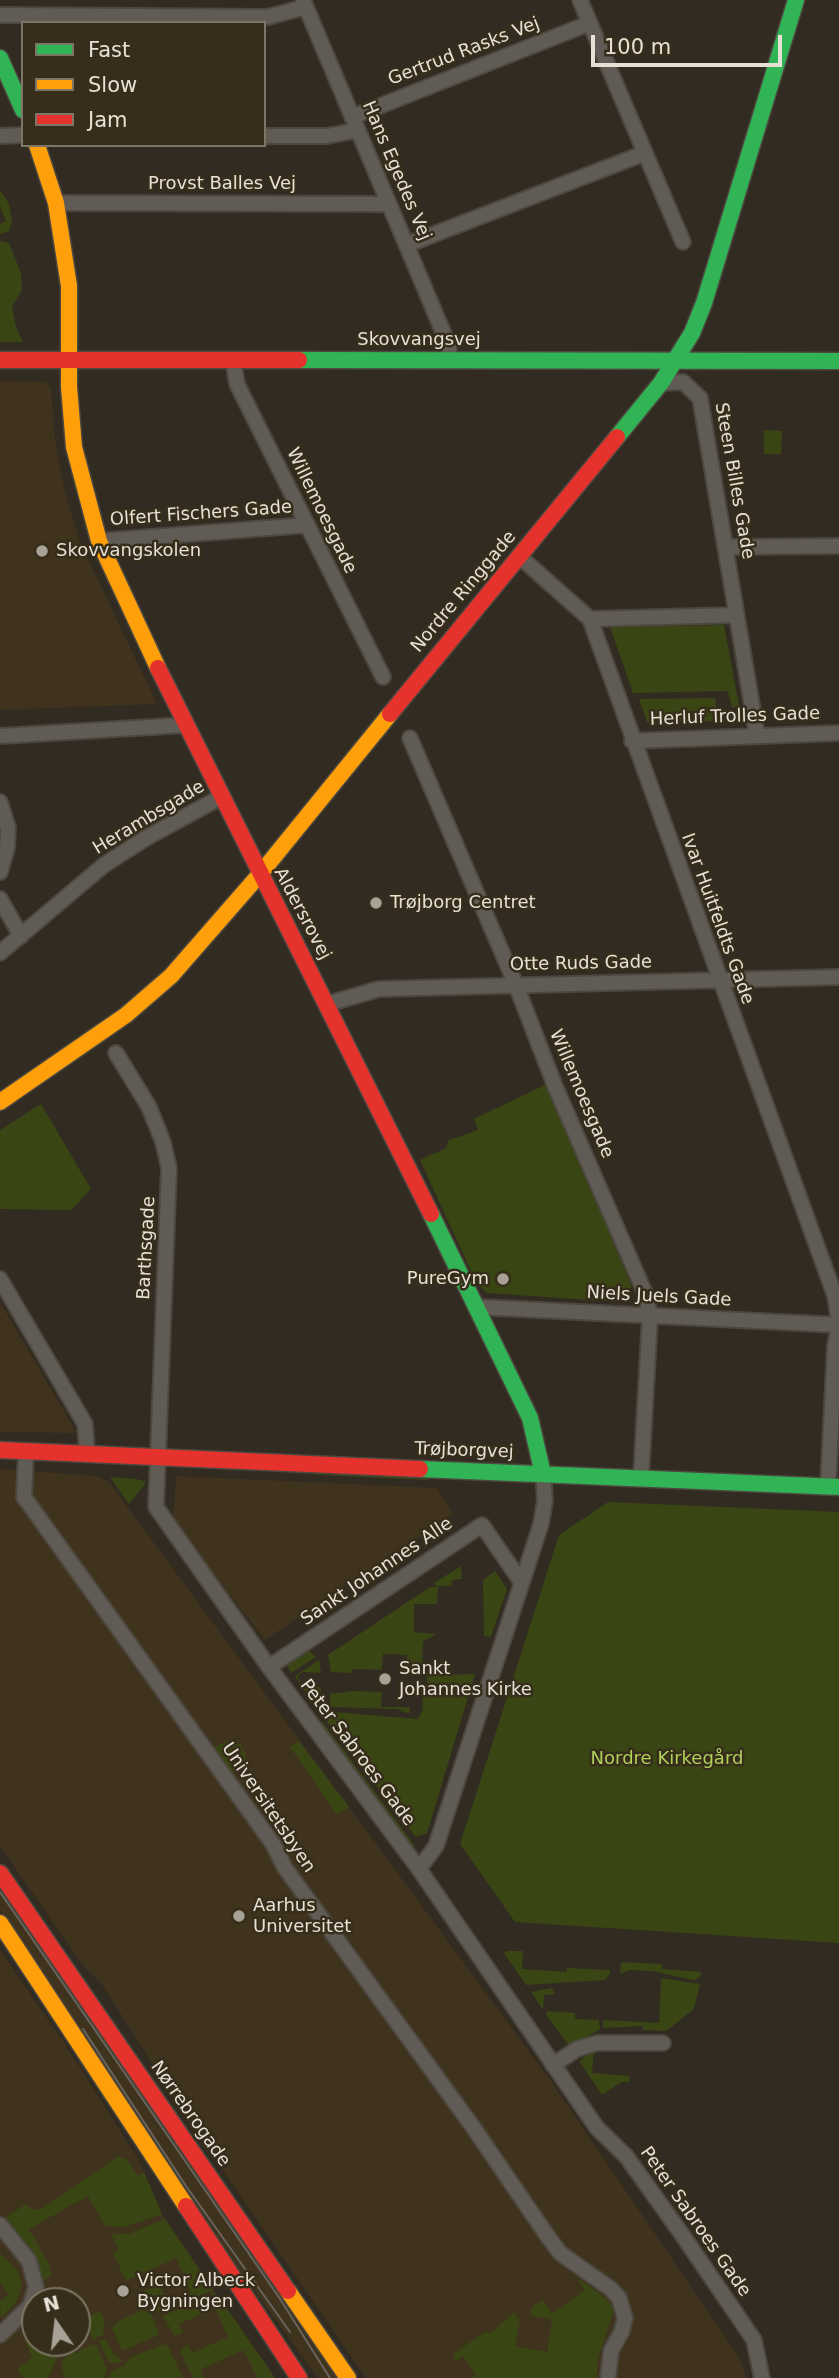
<!DOCTYPE html>
<html>
<head>
<meta charset="utf-8">
<style>
	body { margin:0 }
	#map { position:relative; width:839px; height:2378px; overflow:hidden; background:#312b21; font-family:"DejaVu Sans",sans-serif }
	canvas { display:block }
	.legend { position:absolute; left:21px; top:21px; width:245px; height:126px; box-sizing:border-box; background:#372d1b; border:2px solid #7d7565; margin:0; padding:9px 12px; list-style:none; font-size:21px; color:#e6e0d5 }
	.legend li { display:flex; align-items:center; gap:14px; height:35px }
	.legend b { width:35px; border:2px solid #7d7565 }
	.north { position:absolute; left:21px; top:2287px; width:70px; height:70px; box-sizing:border-box; background:#372d1b; border:2px solid #7d7565; border-radius:50%; rotate:346deg; font-size:19px; font-weight:700; line-height:28px; text-align:center; color:#e6e0d5 }
	.north::after { content:''; display:block; margin:auto; width:24px; height:32px; background:#a7a196; clip-path:polygon(50% 0,100% 100%,50% 72%,0 100%) }
	.scale { position:absolute; left:591px; top:35px; width:191px; height:32px; box-sizing:border-box; border:4px solid #e6e0d5; border-top:0; padding-left:9px; font-size:21px; line-height:24px; white-space:nowrap; color:#e6e0d5; -webkit-text-stroke:5px #372d1b; paint-order:stroke }
</style>
</head>
<body>
<div id="map">
<canvas width="839" height="2378"></canvas>
<ul class="legend">
<li><b style="height:9px;background:#30b455"></b>Fast</li>
<li><b style="height:9px;background:#ff9f0a"></b>Slow</li>
<li><b style="height:9px;background:#e5322d"></b>Jam</li>
</ul>
<div class="north">N</div>
<div class="scale">100 m</div>
</div>
<script>
const g = document.querySelector('canvas').getContext('2d');
g.lineJoin = 'round';
function fill(path, color) { g.fillStyle = color; g.fill(path, 'evenodd'); }
const poly = rows => new Path2D(rows.map(r => 'M' + r).join(''));
function stroke(path, color, width, dash) { g.strokeStyle = color; g.lineWidth = width; g.lineCap = dash ? 'butt' : 'round'; g.setLineDash(dash || []); g.stroke(path); }
function write(font, color, halo, rows, align = 'center') {
  g.font = font + ' "DejaVu Sans",sans-serif'; g.lineWidth = 5; g.setLineDash([]); g.textBaseline = 'middle'; g.strokeStyle = halo; g.fillStyle = color; for (const [text, x, y, turn = 0] of rows) {
    g.save(); g.translate(x, y); g.rotate((+turn || 0) * Math.PI / 180); g.textAlign = isNaN(turn) ? turn : align; if (halo) g.strokeText(text, 0, 0); g.fillText(text, 0, 0); g.restore();
  }
}
const built = poly([
	[0,381,46,382,51,389,55,440,64,488,79,540,157,704,0,710],
	[0,1302,77,1433,0,1432],
	[0,1469,97,1476,109,1482,551,2081,738,2356,747,2378,366,2378,188,2120,103,1986,82,1964,0,1846],
	[176,1476,437,1488,453,1514,265,1640,173,1522],
	[0,1888,338,2378,318,2378,229,2256,0,1911],
	[0,1950,65,2044,140,2162,159,2210,275,2378,0,2378],
	[35,2301,77,2301,77,2343,35,2343]
]);
const green = poly([
	[0,190,9,204,12,221,9,231,0,234,0,224,6,221,0,207],
	[0,241,9,243,21,273,22,290,12,307,16,327,23,342,0,342],
	[764,430,782,431,781,454,764,454],
	[724,625,739,706,732,708,728,691,633,693,610,627],
	[715,698,719,721,647,722,639,699],
	[547,1084,632,1287,619,1302,487,1293,476,1282,420,1160,446,1148,449,1140,478,1130,474,1119],
	[41,1104,91,1189,71,1210,0,1209,0,1130],
	[278,1473,380,1476,427,1479,427,1480],
	[110,1477,136,1479,145,1481,145,1484,129,1504],
	[608,1502,839,1512,839,1943,515,1922,460,1844,559,1535],
	[461,1566,462,1579,452,1580,451,1586,436,1586,434,1583],
	[495,1571,507,1589,491,1637,484,1636,483,1580],
	[430,1587,438,1587,437,1604,414,1604,414,1632,436,1634,423,1642,422,1672,435,1675,475,1674,427,1833,416,1837,327,1722,333,1712,418,1719,423,1709,422,1695,427,1691,427,1674,407,1671,407,1655,383,1654,382,1670,353,1669,351,1673,331,1672,328,1655],
	[308,1650,316,1657,291,1673,287,1665],
	[319,1660,321,1673,303,1672,298,1676,302,1686,321,1687,320,1704,316,1707,295,1676],
	[352,1691,382,1692,381,1707,410,1707,409,1714,397,1709,330,1707,330,1694],
	[322,1721,415,1846,415,1847,409,1844,320,1724],
	[299,1741,349,1807,337,1815,290,1747],
	[224,1742,240,1744,245,1753,246,1763,232,1773,214,1748],
	[507,1951,523,1951,522,1969,567,1972,567,1968,610,1970,610,1974,605,1980,526,1985,504,1953],
	[621,1962,662,1964,662,1969,702,1972,699,1978,693,1980,652,1971,629,1970,620,1974],
	[661,1978,700,1984,694,2009,666,2031,643,2030,643,2026,603,2028,603,2020,659,2023],
	[552,1988,555,1994,544,1995,543,2010,531,1992],
	[547,2011,575,2013,575,2019,599,2020,600,2029,570,2047,546,2015],
	[594,2050,592,2073,630,2076,629,2082,622,2082,602,2095,579,2061],
	[118,2156,127,2159,138,2176,144,2172,162,2214,125,2227,105,2226,88,2196,29,2229,50,2266,51,2277,43,2280,38,2264,6,2217,26,2204,34,2210,42,2209],
	[165,2219,213,2290,160,2312,148,2303,144,2291,159,2285,168,2303,191,2293,176,2258,126,2281,113,2253,119,2250,111,2234,129,2234],
	[0,2253,18,2271,22,2285,16,2303,1,2318,0,2301,9,2295,0,2282],
	[576,2277,607,2299,614,2310,597,2362,597,2378,471,2378,476,2374,463,2356,455,2361,453,2354,484,2333,492,2332,514,2312,520,2320,515,2346,547,2352,552,2320,530,2315,532,2307,542,2300,552,2313,585,2290],
	[214,2292,235,2320,275,2378,257,2378,244,2350,201,2369,204,2378,193,2378,181,2353,182,2349,188,2345,192,2353,228,2337,215,2308,179,2324,183,2333,175,2336,163,2316],
	[142,2310,151,2313,159,2335,122,2351,112,2328,120,2320],
	[100,2311,105,2322,103,2335,71,2350,93,2339,84,2319],
	[35,2330,35,2343,54,2343,58,2354,48,2378,23,2378,17,2370,32,2357,25,2340],
	[105,2339,115,2356,122,2359,120,2363,109,2363,99,2341],
	[93,2344,97,2345,107,2370,104,2378,65,2378,61,2366,64,2358],
	[163,2344,168,2346,183,2378,108,2378,113,2370,125,2365,130,2358]
]);
const street = poly([
	[303,0,449,346,449,359],
	[580,0,683,242],
	[0,15,268,17,305,7],
	[352,117,590,23],
	[0,136,23,135],
	[264,136,327,136,358,130],
	[56,203,388,204],
	[406,245,645,153],
	[233,360,237,384,383,677],
	[661,383,683,382,700,398,757,735],
	[99,541,307,525],
	[726,547,839,546],
	[519,556,590,619,835,1296,839,1321],
	[590,619,737,615],
	[0,736,185,725],
	[410,738,516,985,555,1086,645,1293,650,1316,641,1478],
	[632,741,839,733],
	[0,802,8,828,7,848,0,872],
	[0,899,21,936],
	[0,953,104,865,146,838,221,797],
	[327,1004,379,989,839,977],
	[116,1053,149,1107,163,1142,169,1168,156,1507,269,1667,419,1869,597,2128,626,2156,681,2233,754,2340,762,2378],
	[0,1279,85,1424,87,1454],
	[478,1307,839,1325],
	[26,1452,24,1497,273,1844,285,1868,473,2127,546,2234,560,2253,611,2289,619,2298,625,2318,622,2331,611,2351,608,2378],
	[828,1487,835,1346,839,1326],
	[269,1667,482,1525,522,1583],
	[419,1869,436,1846,541,1524,545,1500,543,1474],
	[553,2065,577,2049,597,2043,663,2043],
	[0,2225,29,2261,36,2287,30,2306,0,2335]
]);
const fast = poly([
	[0,58,23,110],
	[299,360,839,361],
	[617,437,661,383,692,333,704,303,796,0],
	[431,1214,530,1418,543,1474],
	[420,1469,839,1487]
]);
const slow = poly([
	[37,145,56,203,69,286,69,387,74,447,99,541,158,668],
	[0,1102,126,1015,171,976,260,874,390,714],
	[0,1923,186,2206],
	[288,2291,348,2378]
]);
const jam = poly([
	[0,360,299,360],
	[158,668,431,1214],
	[390,714,617,437],
	[0,1450,420,1469],
	[0,1873,288,2291],
	[186,2206,299,2378]
]);
const tram = poly([
	[0,1892,280,2299,330,2378],
	[83,2029,186,2186,290,2332]
]);
const markers = [
	[42,551,7,"#a7a196"],
	[376,903,7,"#a7a196"],
	[503,1279,7,"#a7a196"],
	[385,1679,7,"#a7a196"],
	[239,1916,7,"#a7a196"],
	[123,2291,7,"#a7a196"]
];
const streetNames = [
	["Gertrud Rasks Vej",464,52,-21],
	["Hans Egedes Vej",396,171,67],
	["Provst Balles Vej",222,184],
	["Skovvangsvej",419,340],
	["Steen Billes Gade",734,481,80],
	["Willemoesgade",321,511,64],
	["Olfert Fischers Gade",201,514,-4],
	["Nordre Ringgade",464,592,-50],
	["Herluf Trolles Gade",735,717,-2],
	["Herambsgade",149,818,-31],
	["Aldersrovej",302,914,62],
	["Ivar Huitfeldts Gade",717,919,70],
	["Otte Ruds Gade",581,964,-1],
	["Willemoesgade",581,1094,67],
	["Barthsgade",147,1248,-87],
	["Niels Juels Gade",659,1297,3],
	["Trøjborgvej",464,1451,2],
	["Sankt Johannes Alle",377,1572,-34],
	["Peter Sabroes Gade",357,1753,53],
	["Universitetsbyen",268,1808,56],
	["Nørrebrogade",190,2114,55],
	["Peter Sabroes Gade",695,2222,55]
];
const poiNames = [
	["Skovvangskolen",56,551],
	["Trøjborg Centret",390,903],
	["PureGym",489,1279,"right"],
	["Sankt",399,1669],
	["Johannes Kirke",399,1690],
	["Aarhus",253,1906],
	["Universitet",253,1927],
	["Victor Albeck",137,2281],
	["Bygningen",137,2302]
];
const parkNames = [
	["Nordre Kirkegård",667,1759]
];
fill(built, '#3f331d');
fill(green, '#3a4514');
stroke(street, '#4d483f', 18);
stroke(fast, '#4d483f', 19);
stroke(slow, '#4d483f', 19);
stroke(jam, '#4d483f', 19);
stroke(street, '#605b54', 14);
stroke(fast, '#30b455', 16);
stroke(slow, '#ff9f0a', 16);
stroke(jam, '#e5322d', 16);
stroke(tram, '#68645d', 2);
for (const [x, y, r, color] of markers) { const dot = new Path2D(); dot.arc(x, y, r, 0, 2 * Math.PI); g.fillStyle = color; g.fill(dot); stroke(dot, '#372d1b', 2.5); }
write('18px', '#e6e0d5', '#372d1b', streetNames);
write('18px', '#e6e0d5', '#372d1b', poiNames, 'left');
write('18px', '#b0d05a', '#372d1b', parkNames);
</script>
</body>
</html>
